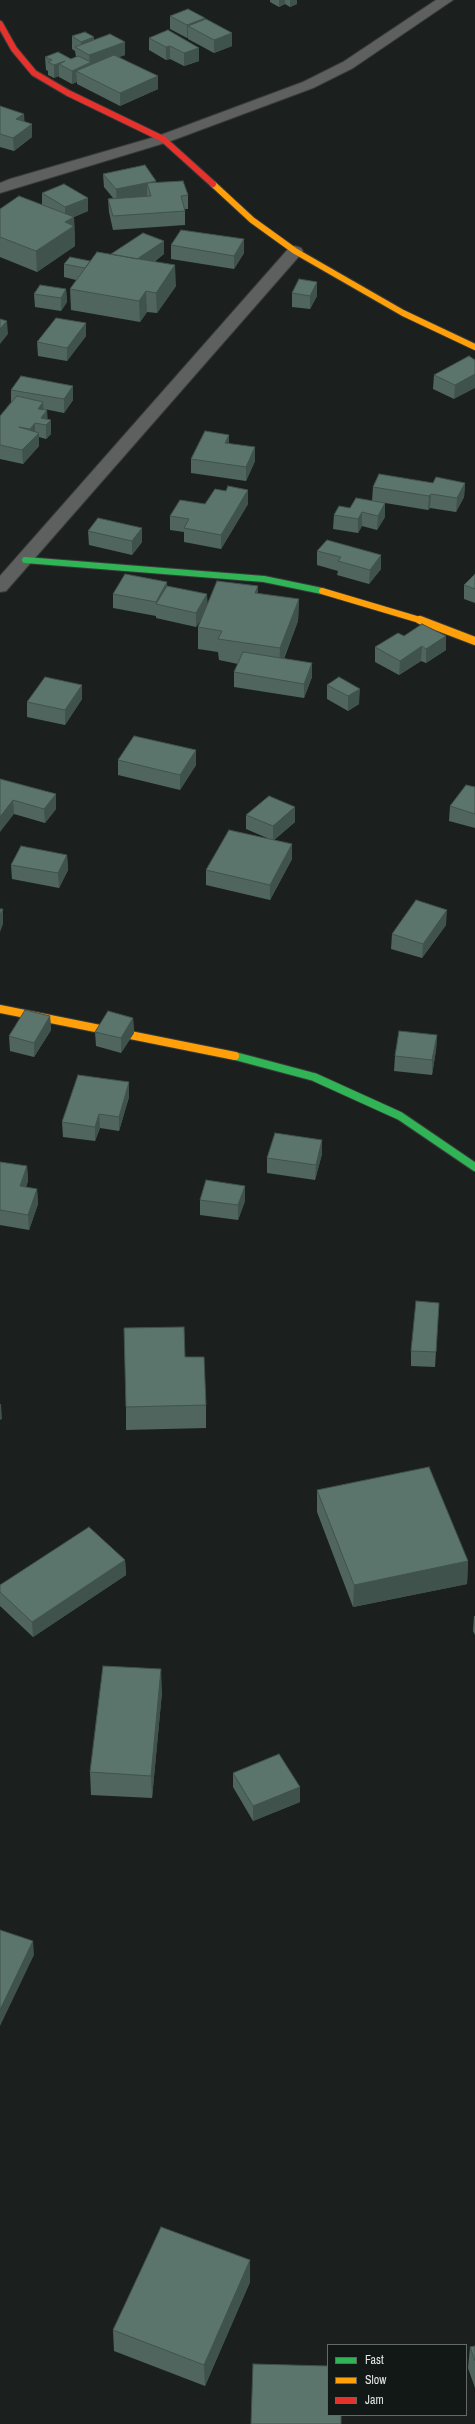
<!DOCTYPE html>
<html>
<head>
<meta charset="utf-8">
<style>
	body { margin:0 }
	#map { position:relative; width:475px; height:2424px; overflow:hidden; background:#1b201e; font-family:"Archivo Narrow",sans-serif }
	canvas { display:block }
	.legend { position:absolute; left:327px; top:2344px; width:140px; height:72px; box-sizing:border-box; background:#111815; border:1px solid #646a67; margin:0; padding:5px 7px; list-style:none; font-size:12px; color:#e1e5e3 }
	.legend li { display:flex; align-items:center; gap:8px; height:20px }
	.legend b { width:20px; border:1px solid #646a67 }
</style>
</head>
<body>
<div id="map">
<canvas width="475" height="2424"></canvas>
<ul class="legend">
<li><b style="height:5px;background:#30b455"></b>Fast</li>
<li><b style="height:5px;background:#ff9f0a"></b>Slow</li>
<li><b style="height:5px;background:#e5322d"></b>Jam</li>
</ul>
</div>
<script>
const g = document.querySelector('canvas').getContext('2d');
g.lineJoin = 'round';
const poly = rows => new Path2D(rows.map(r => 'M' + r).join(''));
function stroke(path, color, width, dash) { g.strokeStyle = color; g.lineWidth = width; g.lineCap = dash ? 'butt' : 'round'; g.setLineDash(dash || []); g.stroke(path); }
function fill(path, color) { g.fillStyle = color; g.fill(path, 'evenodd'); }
const street = poly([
	[436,0,453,0,353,68,313,88,168,142,0,193,0,183,10,179,158,136,303,82,343,62,436,0],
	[295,246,301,248,303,251,301,254,6,591,0,592,0,576,289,248,295,246]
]);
const fastFar1 = poly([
	[25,560,264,579,322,591]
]);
const fast = poly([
	[235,1056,314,1077,400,1116,475,1167]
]);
const slowFar1 = poly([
	[213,184,252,220,295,251,403,313,475,347],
	[322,591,423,621]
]);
const slow = poly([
	[420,620,475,641],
	[0,1009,235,1056]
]);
const jam = poly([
	[0,24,14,49,34,73,68,93,163,139,213,184]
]);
const wall = poly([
	[270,0,297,0,297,4,290,7,285,4,279,7,270,2],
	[170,16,205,18,205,19,232,33,232,46,214,53,188,39,188,38,187,38,170,29],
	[168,30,199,61,184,66,170,59,166,60,149,50,149,38],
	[72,36,94,40,125,42,125,55,119,57,158,89,120,106,77,84,77,82,72,84,59,77,59,76,54,78,48,75,48,71,46,70,45,57,71,59,76,57,75,51,72,49],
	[0,106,24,122,32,124,32,137,14,151,0,147],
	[103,174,156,181,156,183,188,195,188,209,185,209,185,225,113,230,109,212,108,199,113,198,104,187],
	[42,193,88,198,88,211,74,217,75,246,37,272,0,257,0,209,42,205],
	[244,239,244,253,234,269,171,259,171,245],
	[164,241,164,254,154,262,176,286,157,313,147,312,140,322,71,310,70,289,76,280,64,277,64,264,90,261],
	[317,282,317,296,310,309,292,307,292,293],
	[66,289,67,302,61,311,35,307,34,294],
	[86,336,67,361,38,356,37,342],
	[469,356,454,399,433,389,434,375],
	[11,390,73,400,64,413,44,409,47,410,47,419,51,434,46,439,39,437,39,446,23,464,0,459,0,416,11,402],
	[229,435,229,443,255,461,246,481,191,473,191,459],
	[433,483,465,483,464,497,456,512,430,508,428,510,379,502,385,503,385,517,377,530,362,526,358,533,333,529,334,515,372,501,373,487],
	[248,504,221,549,184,542,184,532,170,530,170,516],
	[88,531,142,542,132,555,89,545],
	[317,551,381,555,381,569,369,584,337,575,338,571,317,565],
	[475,574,475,603,464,599,464,585],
	[167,582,167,586,208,604,258,594,299,599,298,621,284,659,312,663,312,677,304,698,234,687,234,672,238,664,219,660,218,652,198,649,198,627,202,618,196,627,156,618,156,616,113,608,113,594],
	[404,636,446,650,426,663,421,661,399,675,375,662,375,647],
	[339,677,359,704,348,711,327,699,327,685],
	[82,685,82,699,65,725,27,717,27,702],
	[196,750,196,765,180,790,118,775,118,760],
	[0,779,56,794,56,809,45,823,14,814],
	[475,787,475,828,449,821,450,806],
	[246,815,295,822,274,840,292,844,292,859,270,900,206,885,206,870,267,838,246,829],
	[67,855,68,870,59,888,12,879,11,865],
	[446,925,422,958,391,949,392,934],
	[50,1016,51,1030,34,1057,10,1051,9,1036],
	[133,1018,134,1033,121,1053,96,1046,95,1032],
	[437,1035,436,1050,432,1075,394,1071,395,1056],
	[129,1082,129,1097,119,1131,100,1128,95,1141,63,1137,62,1122],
	[322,1154,315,1180,267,1173,267,1158],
	[0,1162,27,1166,28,1181,26,1187,37,1189,38,1204,29,1230,0,1225],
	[245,1186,245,1201,238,1220,200,1215,200,1200],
	[439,1303,435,1367,411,1366,411,1351],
	[185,1357,206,1405,206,1428,126,1430,126,1407],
	[317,1490,468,1561,467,1584,353,1607,317,1512],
	[125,1560,126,1575,33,1637,0,1606,0,1585],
	[474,1616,475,1616,475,1635,473,1631],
	[162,1692,152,1798,91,1795,90,1772],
	[233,1773,300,1802,253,1821,233,1787],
	[250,2260,250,2282,205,2386,114,2351,113,2330],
	[475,2346,475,2388,468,2368,470,2347]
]);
const shadedWall = poly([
	[279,0,285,0,285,4,279,7],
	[290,0,297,0,297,4,290,7],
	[205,18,205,31,188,26,188,38,187,38,187,25],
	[232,33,232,46,214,53,214,40],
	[94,37,94,50,81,50,81,42],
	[125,42,125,55,91,67,76,71,77,82,72,84,72,71,90,63,89,55],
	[170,46,170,59,166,60,166,47],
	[199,48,199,61,184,66,184,53],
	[65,61,59,64,59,76,54,78,54,65],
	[158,76,158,89,120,106,120,93],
	[24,114,25,127,16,119],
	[32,124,32,137,14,151,13,138],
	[156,181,156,194,147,183,147,196,117,202,116,189],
	[88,198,88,211,74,217,75,246,37,272,36,251,65,221,65,207],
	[244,239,244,253,234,269,234,256],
	[164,241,164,254,131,277,131,263],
	[175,265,176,286,157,313,156,293],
	[317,282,317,296,310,309,310,296],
	[66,289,67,302,61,311,61,298],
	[146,291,147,312,140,322,139,301],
	[7,321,8,334,0,344,0,329],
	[86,323,86,336,67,361,67,348],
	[475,374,475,388,454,399,455,385],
	[73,386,73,400,64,413,64,399],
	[43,402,44,415,47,410,48,423,51,420,51,434,46,439,46,425,42,424,38,409],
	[35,423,35,436,39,433,39,446,23,464,22,450,30,442,30,429],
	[229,435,229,449,225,443],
	[255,447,255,461,246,481,246,467],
	[465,483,464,497,456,512,457,498],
	[248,490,248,504,221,549,221,535],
	[431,494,430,508,428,510,429,496],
	[385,503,385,517,377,530,378,516],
	[362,512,362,526,358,533,358,519],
	[142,528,142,542,132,555,132,541],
	[381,555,381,569,369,584,370,570],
	[167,582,167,596,156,604,156,602],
	[258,586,258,608,255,593],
	[207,594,208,608,196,627,196,613],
	[299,599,298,621,279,670,280,648],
	[446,636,446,650,426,663,426,649],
	[422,646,421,661,399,675,400,661],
	[312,663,312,677,304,698,304,684],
	[82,685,82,699,65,725,65,710],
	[360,689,359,704,348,711,348,696],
	[196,750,196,765,180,790,180,775],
	[56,794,56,809,45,823,44,809],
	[13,800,14,814,0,832,0,817],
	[295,807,295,822,273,841,273,826],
	[292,844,292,859,270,900,270,885],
	[67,855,68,870,59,888,58,873],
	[3,909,3,924,0,932,0,915],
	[447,910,446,925,422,958,423,944],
	[50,1016,51,1030,34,1057,34,1043],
	[133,1018,134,1033,121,1053,121,1038],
	[437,1035,436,1050,432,1075,432,1060],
	[129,1082,129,1097,119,1131,119,1117],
	[99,1114,100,1128,95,1141,95,1127],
	[322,1140,322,1154,315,1180,316,1165],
	[27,1166,28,1181,21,1201,20,1186],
	[245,1186,245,1201,238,1220,238,1205],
	[37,1189,38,1204,29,1230,28,1215],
	[0,1404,1,1404,2,1419,0,1420],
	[125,1560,126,1575,33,1637,32,1622],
	[468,1561,467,1584,353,1607,354,1585],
	[161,1669,162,1692,152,1798,151,1776],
	[300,1787,300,1802,253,1821,253,1806],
	[33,1941,34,1955,0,2026,0,2010],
	[250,2260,250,2282,205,2386,204,2365]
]);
const building = poly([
	[188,9,205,18,187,25,170,16,188,9],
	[206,19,232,33,214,40,188,26,206,19],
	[168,30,199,48,184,53,170,46,166,47,149,38,168,30],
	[85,32,94,37,81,42,72,36,85,32],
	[110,34,125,42,89,55,75,47,110,34],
	[58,52,71,59,78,56,91,62,72,71,59,64,65,61,54,65,48,62,52,60,45,57,58,52],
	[114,55,158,76,120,93,76,71,114,55],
	[0,106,24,114,16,119,32,124,13,138,0,134,0,106],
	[145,165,156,181,116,189,103,174,145,165],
	[183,181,188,195,181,196,185,211,113,216,108,199,151,196,147,183,183,181],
	[64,184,88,198,65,207,42,193,64,184],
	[19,196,74,217,65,222,74,226,36,251,0,237,0,209,19,196],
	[181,230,244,239,234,256,171,245,181,230],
	[143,233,164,241,137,259,111,254,143,233],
	[97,252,175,265,156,293,146,291,139,301,70,289,97,252],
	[70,257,90,261,85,268,64,264,70,257],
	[299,279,317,282,310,296,292,293,299,279],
	[40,285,66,289,61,298,34,294,40,285],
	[56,318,86,323,67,348,37,342,56,318],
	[0,319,7,321,0,329,0,319],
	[469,356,475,360,475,374,455,385,434,375,469,356],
	[21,376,73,386,64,399,11,390,21,376],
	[17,396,43,402,38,409,47,410,41,418,51,420,46,425,35,423,30,429,19,427,39,433,22,450,0,445,0,416,17,396],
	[205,431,229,435,225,443,255,447,246,467,191,459,205,431],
	[379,474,433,483,436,477,465,483,457,498,431,494,429,496,373,487,379,474],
	[228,486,248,490,221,535,184,528,189,519,170,516,180,500,205,504,215,489,226,491,228,486],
	[356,498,385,503,378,516,362,512,358,519,334,515,339,506,350,508,356,498],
	[98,518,142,528,132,541,88,531,98,518],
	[327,540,381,555,370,570,338,561,341,557,317,551,327,540],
	[125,574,167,582,156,602,113,594,125,574],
	[475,574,475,589,464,585,475,574],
	[217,581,258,586,255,593,299,599,280,648,218,639,222,631,198,627,217,581],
	[167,586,207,594,196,613,156,604,167,586],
	[422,624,446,636,426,649,422,646,400,661,375,647,398,633,404,636,422,624],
	[243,652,312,663,304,684,234,672,243,652],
	[45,677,82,685,65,710,27,702,45,677],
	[339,677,360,689,348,696,327,685,339,677],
	[134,736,196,750,180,775,118,760,134,736],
	[0,779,56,794,44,809,13,800,0,817,0,779],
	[466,785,475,787,475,814,450,806,466,785],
	[269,796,295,807,273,826,246,815,269,796],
	[229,830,292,844,270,885,206,870,229,830],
	[21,846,67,855,58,873,11,865,21,846],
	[416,900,447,910,423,944,392,934,416,900],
	[0,909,3,909,0,915,0,909],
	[25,1010,50,1016,34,1043,9,1036,25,1010],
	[108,1011,133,1018,121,1038,95,1032,108,1011],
	[399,1031,437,1035,432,1060,395,1056,399,1031],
	[78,1075,129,1082,119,1117,99,1114,95,1127,62,1122,78,1075],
	[275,1133,322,1140,316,1165,267,1158,275,1133],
	[0,1162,27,1166,20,1186,37,1189,28,1215,0,1210,0,1162],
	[206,1180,245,1186,238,1205,200,1200,206,1180],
	[416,1301,439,1303,436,1352,411,1351,416,1301],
	[184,1327,185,1357,204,1357,206,1405,126,1407,124,1328,184,1327],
	[429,1467,468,1561,354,1585,317,1490,429,1467],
	[89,1527,125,1560,32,1622,0,1592,0,1585,89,1527],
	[103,1666,161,1669,151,1776,90,1772,103,1666],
	[279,1754,300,1787,253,1806,233,1773,279,1754],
	[0,1930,33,1941,0,2010,0,1930],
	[161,2227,250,2260,204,2365,113,2330,161,2227],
	[475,2346,475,2361,470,2347,475,2346],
	[253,2364,328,2366,328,2415,341,2415,341,2424,251,2424,253,2364]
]);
stroke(street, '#383b3a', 2);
stroke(fastFar1, '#383b3a', 8);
stroke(fast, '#383b3a', 10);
stroke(slowFar1, '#383b3a', 8);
stroke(slow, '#383b3a', 10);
stroke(jam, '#383b3a', 8);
fill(street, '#5e5f5f');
stroke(fastFar1, '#30b455', 6);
stroke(fast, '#30b455', 8);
stroke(slowFar1, '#ff9f0a', 6);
stroke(slow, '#ff9f0a', 8);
stroke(jam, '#e5322d', 6);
fill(wall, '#4f655d');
fill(shadedWall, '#40524c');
fill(building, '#5c756c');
stroke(building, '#40524c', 1);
</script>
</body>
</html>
